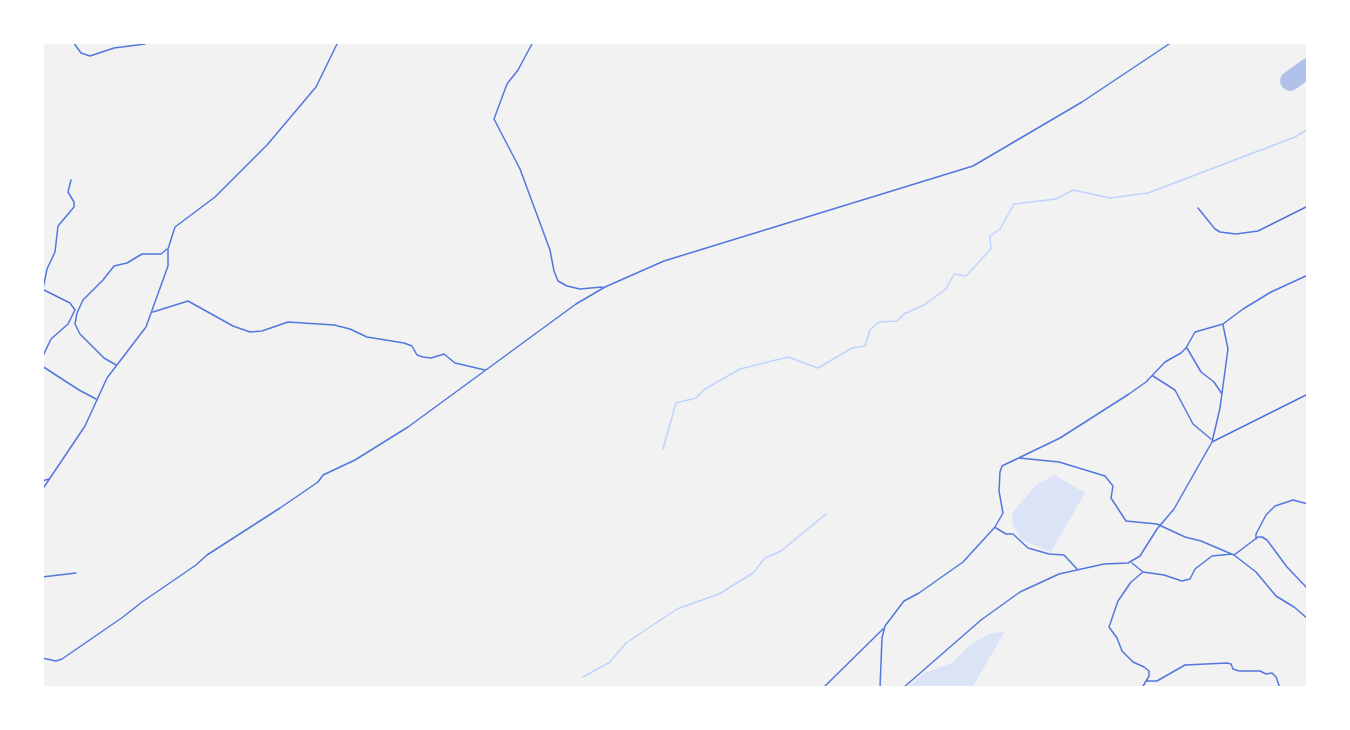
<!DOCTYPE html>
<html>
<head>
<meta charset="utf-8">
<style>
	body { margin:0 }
	#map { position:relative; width:1350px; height:730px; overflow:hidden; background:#f2f2f2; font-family:Signika,sans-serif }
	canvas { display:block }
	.frame { position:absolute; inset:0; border:44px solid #fff; pointer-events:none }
</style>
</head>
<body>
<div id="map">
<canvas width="1350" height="730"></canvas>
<div class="frame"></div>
</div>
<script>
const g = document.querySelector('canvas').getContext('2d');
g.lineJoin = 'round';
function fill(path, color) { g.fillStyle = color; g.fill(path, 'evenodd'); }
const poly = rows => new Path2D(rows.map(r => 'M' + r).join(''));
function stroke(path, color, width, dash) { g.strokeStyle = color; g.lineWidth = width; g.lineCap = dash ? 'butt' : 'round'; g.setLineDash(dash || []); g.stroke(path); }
const green = poly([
	[1055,475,1085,493,1051,552,1022,540,1012,524,1013,512,1036,485],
	[1005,631,972,688,906,688,924,673,952,663,970,645,989,634]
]);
const stream = poly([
	[663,449,676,403,696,398,705,389,740,369,788,357,818,368,852,348,865,346,870,330,879,322,897,321,904,314,924,305,946,289,954,274,966,276,991,249,990,236,1000,229,1014,204,1056,199,1073,190,1110,198,1148,193,1295,137,1308,129],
	[583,677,610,662,626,643,677,609,719,594,753,573,765,558,781,551,826,514]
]);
const runway = poly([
	[1290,81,1308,68]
]);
const minor = poly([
	[73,42,81,53,90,56,114,48,145,44,148,42],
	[533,42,518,70,507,84,494,119,520,169,550,250,554,271,558,281,567,286,580,289,602,287],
	[1198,208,1215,229,1220,232,1236,234,1258,231,1308,206],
	[42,289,70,303,75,310,68,324,51,339,42,358],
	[43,289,47,269,55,252,58,226,74,207,74,202,68,192,71,180],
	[153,312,188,301,233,326,250,332,262,331,288,322,334,325,350,329,367,337,404,343,412,346,417,355,423,357,431,358,444,354,455,363,485,370],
	[77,313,83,300,103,280,114,266,127,263,142,254,161,254,167,249],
	[77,313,75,324,80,334,104,358,116,365],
	[1187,348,1201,372,1214,382,1222,394],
	[42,366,79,390,96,399],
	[1153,376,1175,390,1193,424,1211,439],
	[1212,442,1308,394],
	[1019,458,1059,462,1105,476,1113,486,1111,498,1126,521,1157,524,1185,537,1201,541,1234,555,1256,572,1276,596,1294,607,1308,619],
	[42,481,49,479],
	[996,528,1006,534,1013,534,1028,548,1049,554,1064,555,1077,569],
	[1256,539,1256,534,1266,515,1275,506,1293,500,1308,504],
	[1234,555,1258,537,1262,537,1267,540,1287,567,1308,589],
	[1132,563,1143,572,1164,575,1182,581,1190,579,1195,569,1212,556,1232,554],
	[42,577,76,573],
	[42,658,56,661,62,659,123,617,142,602,196,565,207,555,280,508,318,482,323,475,355,460,408,427,576,304,605,287,664,261,973,166,1082,102,1172,42],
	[1146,681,1157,681,1185,665,1227,663,1231,664,1233,669,1239,671,1260,671,1266,674,1272,673,1276,677,1280,688],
	[823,688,883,629],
	[880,688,882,638,885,626,904,601,919,593,963,562,995,527,1003,513,999,491,1000,472,1002,466,1060,438,1129,394,1146,382,1165,362,1181,353,1186,348,1195,332,1223,324,1243,309,1271,292,1308,275],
	[903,688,981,620,1020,592,1059,574,1104,564,1128,563,1140,556,1157,529,1174,509,1212,442,1220,408,1228,349,1223,325],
	[1142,688,1149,676,1149,671,1144,667,1133,662,1122,651,1117,638,1109,627,1118,601,1131,582,1143,572]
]);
const tertiary = poly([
	[42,490,85,426,107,378,146,327,168,266,168,249,175,227,215,197,267,145,316,87,338,42]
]);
fill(green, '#dbe4f7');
stroke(stream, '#bfd3fe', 1.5);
stroke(runway, '#b2c1ea', 20);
stroke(minor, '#5277de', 1.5);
stroke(tertiary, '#5277de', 1.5);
</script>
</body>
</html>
